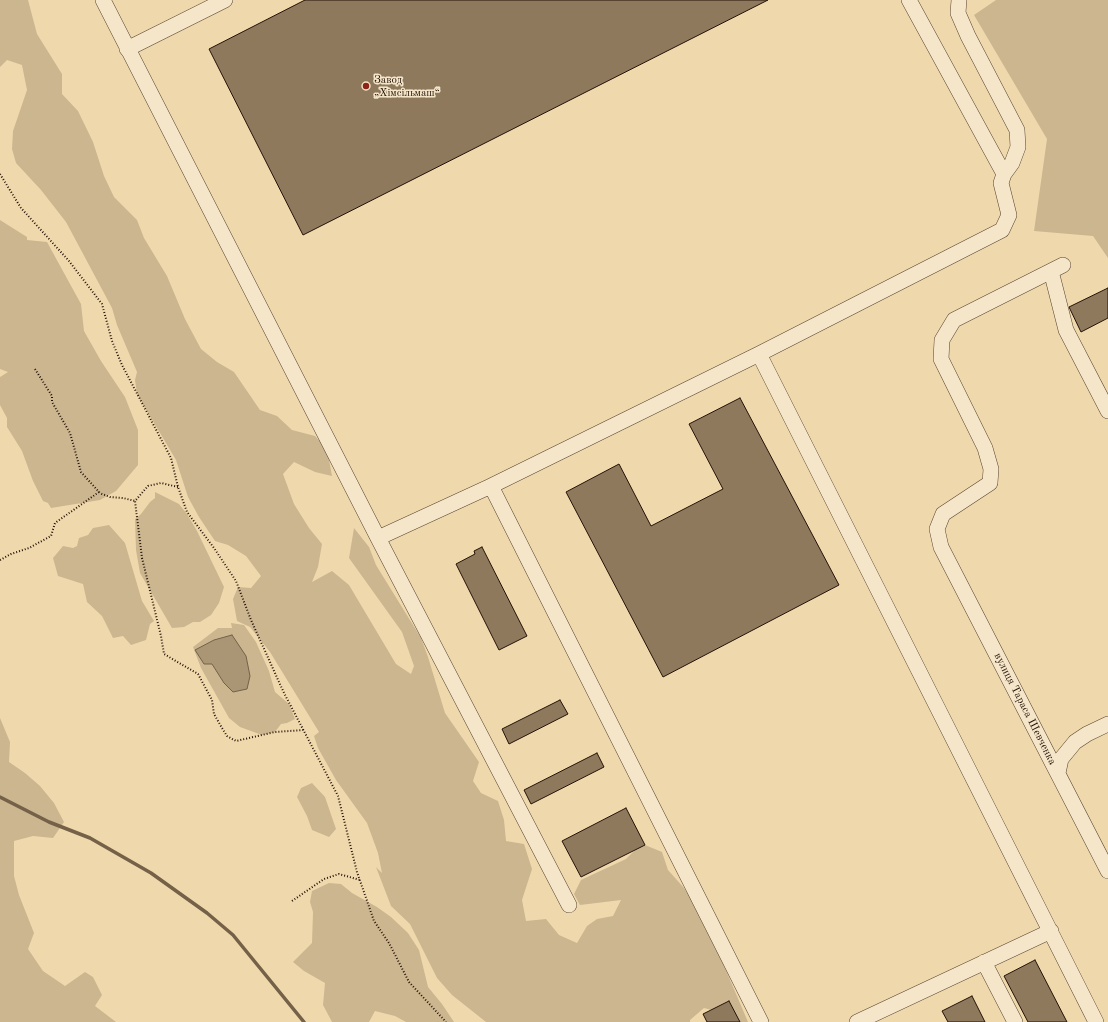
<!DOCTYPE html>
<html>
<head>
<meta charset="utf-8">
<style>
	body { margin:0 }
	canvas { display:block; background:#efd8ac }
</style>
</head>
<body>
<canvas width="1108" height="1022"></canvas>
<script>
const g = document.querySelector('canvas').getContext('2d');
g.lineJoin = 'round';
function fill(path, color) { g.fillStyle = color; g.fill(path, 'evenodd'); }
const poly = rows => new Path2D(rows.map(r => 'M' + r).join(''));
function stroke(path, color, width, dash) { g.strokeStyle = color; g.lineWidth = width; g.lineCap = dash ? 'butt' : 'round'; g.setLineDash(dash || []); g.stroke(path); }
function write(font, color, halo, rows, align = 'center') {
  g.font = font + ' "Old Standard TT",serif'; g.lineWidth = 3; g.setLineDash([]); g.textBaseline = 'middle'; g.strokeStyle = halo; g.fillStyle = color; for (const [text, x, y, turn = 0] of rows) {
    g.save(); g.translate(x, y); g.rotate((+turn || 0) * Math.PI / 180); g.textAlign = isNaN(turn) ? turn : align; if (halo) g.strokeText(text, 0, 0); g.fillText(text, 0, 0); g.restore();
  }
}
const green = poly([
	[0,0,28,0,37,34,62,74,62,94,78,111,93,142,104,176,114,197,137,220,144,238,167,276,185,319,201,349,217,362,234,372,260,410,277,416,292,430,315,436,327,449,332,476,315,472,294,462,283,474,294,504,309,528,322,544,318,567,312,582,332,571,349,585,396,664,411,674,414,666,402,632,349,558,354,528,369,547,376,565,421,638,428,657,445,713,479,762,473,781,481,793,498,801,504,820,506,841,524,844,532,869,522,900,526,921,546,919,559,935,577,943,587,926,597,919,613,916,621,900,580,905,574,894,581,880,626,859,643,842,645,845,662,852,668,870,684,888,705,921,748,1022,729,1022,723,1013,704,1008,690,1020,690,1022,486,1022,452,995,437,978,410,924,391,906,376,867,382,873,378,853,367,823,336,780,318,748,314,736,319,732,270,652,250,627,237,621,233,599,238,587,251,588,261,576,246,556,228,545,215,541,199,517,188,497,176,460,137,394,135,380,137,372,117,325,112,308,66,222,41,190,16,163,12,149,13,131,27,90,22,65,7,60,0,67],
	[996,0,1108,0,1108,258,1093,236,1034,231,1047,139,974,15],
	[0,220,27,237,27,240,47,242,81,304,84,331,101,361,125,397,138,430,138,465,116,491,100,500,51,508,48,503,43,501,33,481,22,451,7,427,7,418,0,405,0,377,8,372,0,369],
	[155,492,179,504,187,514,197,531,224,587,219,603,211,615,200,622,193,622,184,627,172,628,140,573,136,550,135,519,141,514,150,502,155,498],
	[109,525,125,543,142,601,154,621,150,624,146,640,131,645,123,636,113,638,102,616,87,602,83,584,58,576,53,558,63,546,73,548,77,546,79,538,88,535,93,528],
	[231,623,244,625,256,642,269,671,275,692,289,704,295,719,287,723,281,724,275,732,262,735,240,727,229,718,201,668,193,647,218,628,232,628],
	[0,718,10,742,9,762,25,773,40,786,54,803,64,822,53,838,33,836,14,841,14,876,19,895,34,933,28,949,43,971,65,986,85,972,93,977,102,995,95,1006,116,1022,0,1022],
	[312,783,325,797,336,829,329,837,312,830,307,816,297,797,301,788],
	[329,883,341,884,352,893,377,907,391,917,408,933,419,950,428,987,442,1004,454,1022,406,1022,395,1016,375,1011,369,1022,332,1022,323,1005,325,983,304,971,293,962,312,943,313,912,310,902,312,891]
]);
const water = poly([
	[232,635,246,656,250,676,247,689,233,692,224,683,212,664,204,664,195,650,214,640,232,635]
]);
const stream = poly([
	[0,797,49,822,90,838,151,873,207,913,233,935,304,1022]
]);
const building = poly([
	[305,0,768,0,303,235,209,49,305,0],
	[1108,288,1108,318,1081,332,1069,307,1108,288],
	[740,398,839,585,663,677,566,492,619,464,651,526,723,489,689,424,740,398],
	[482,547,527,636,499,650,456,564,475,554,474,551,482,547],
	[560,700,568,714,509,744,502,729,560,700],
	[597,753,604,767,531,804,524,790,597,753],
	[626,808,645,845,581,877,562,841,626,808],
	[1035,960,1067,1022,1028,1022,1004,976,1035,960],
	[972,996,985,1022,948,1022,942,1011,972,996],
	[729,1001,740,1022,707,1022,703,1014,729,1001]
]);
const path = poly([
	[0,174,21,208,69,261,102,304,112,341,122,365,171,458,178,487,187,512,214,548,236,581,251,620,284,693,338,796,357,872,374,921,389,943,409,982,446,1022],
	[35,369,52,396,52,402,70,433,81,472,99,492,102,494,110,497,123,498,135,501],
	[178,487,161,483,148,486,135,501,142,558,161,636,164,654,198,674,212,700,214,714,222,728,227,736,236,741,275,732,304,730],
	[0,560,11,554,29,548,51,536,55,523,99,492],
	[292,901,324,879,339,874,360,880]
]);
const minor = poly([
	[103,0,378,538,569,905],
	[909,0,1004,174],
	[127,49,225,0],
	[1063,265,954,320,942,340,941,359,985,448,991,469,990,483,943,514,937,529,941,547,1108,871],
	[1051,271,1066,330,1108,411],
	[759,354,1096,1022],
	[491,486,761,1022],
	[378,538,491,486,759,354,1002,230,1009,215,1001,183,1004,174,1012,163,1018,147,1017,130,968,36,958,13,959,0],
	[1058,773,1061,759,1075,742,1087,734,1108,724],
	[984,962,1015,1022],
	[857,1022,1051,931]
]);
const markers = [
	[366,86,4,"#8f2418"]
];
const poiNames = [
	["Завод",374,80],
	["„Хімсільмаш“",374,93]
];
const streetNames = [
	["вулиця Тараса Шевченка",1025,709,63]
];
fill(green, '#ccb690');
fill(water, '#aa9574');
stroke(water, '#746148', 1);
stroke(stream, '#746148', 3.5);
fill(building, '#8e795d');
stroke(building, '#241207', 1);
stroke(minor, '#574430', 16);
stroke(path, '#241207', 2, [1, 2]);
stroke(minor, '#f5e6c9', 15);
for (const [x, y, r, color] of markers) { const dot = new Path2D(); dot.arc(x, y, r, 0, 2 * Math.PI); g.fillStyle = color; g.fill(dot); stroke(dot, '#f5e6c9', 1.5); }
write('11px', '#241207', '#f5e6c9', poiNames, 'left');
write('11px', '#241207', '#f5e6c9', streetNames);
</script>
</body>
</html>
